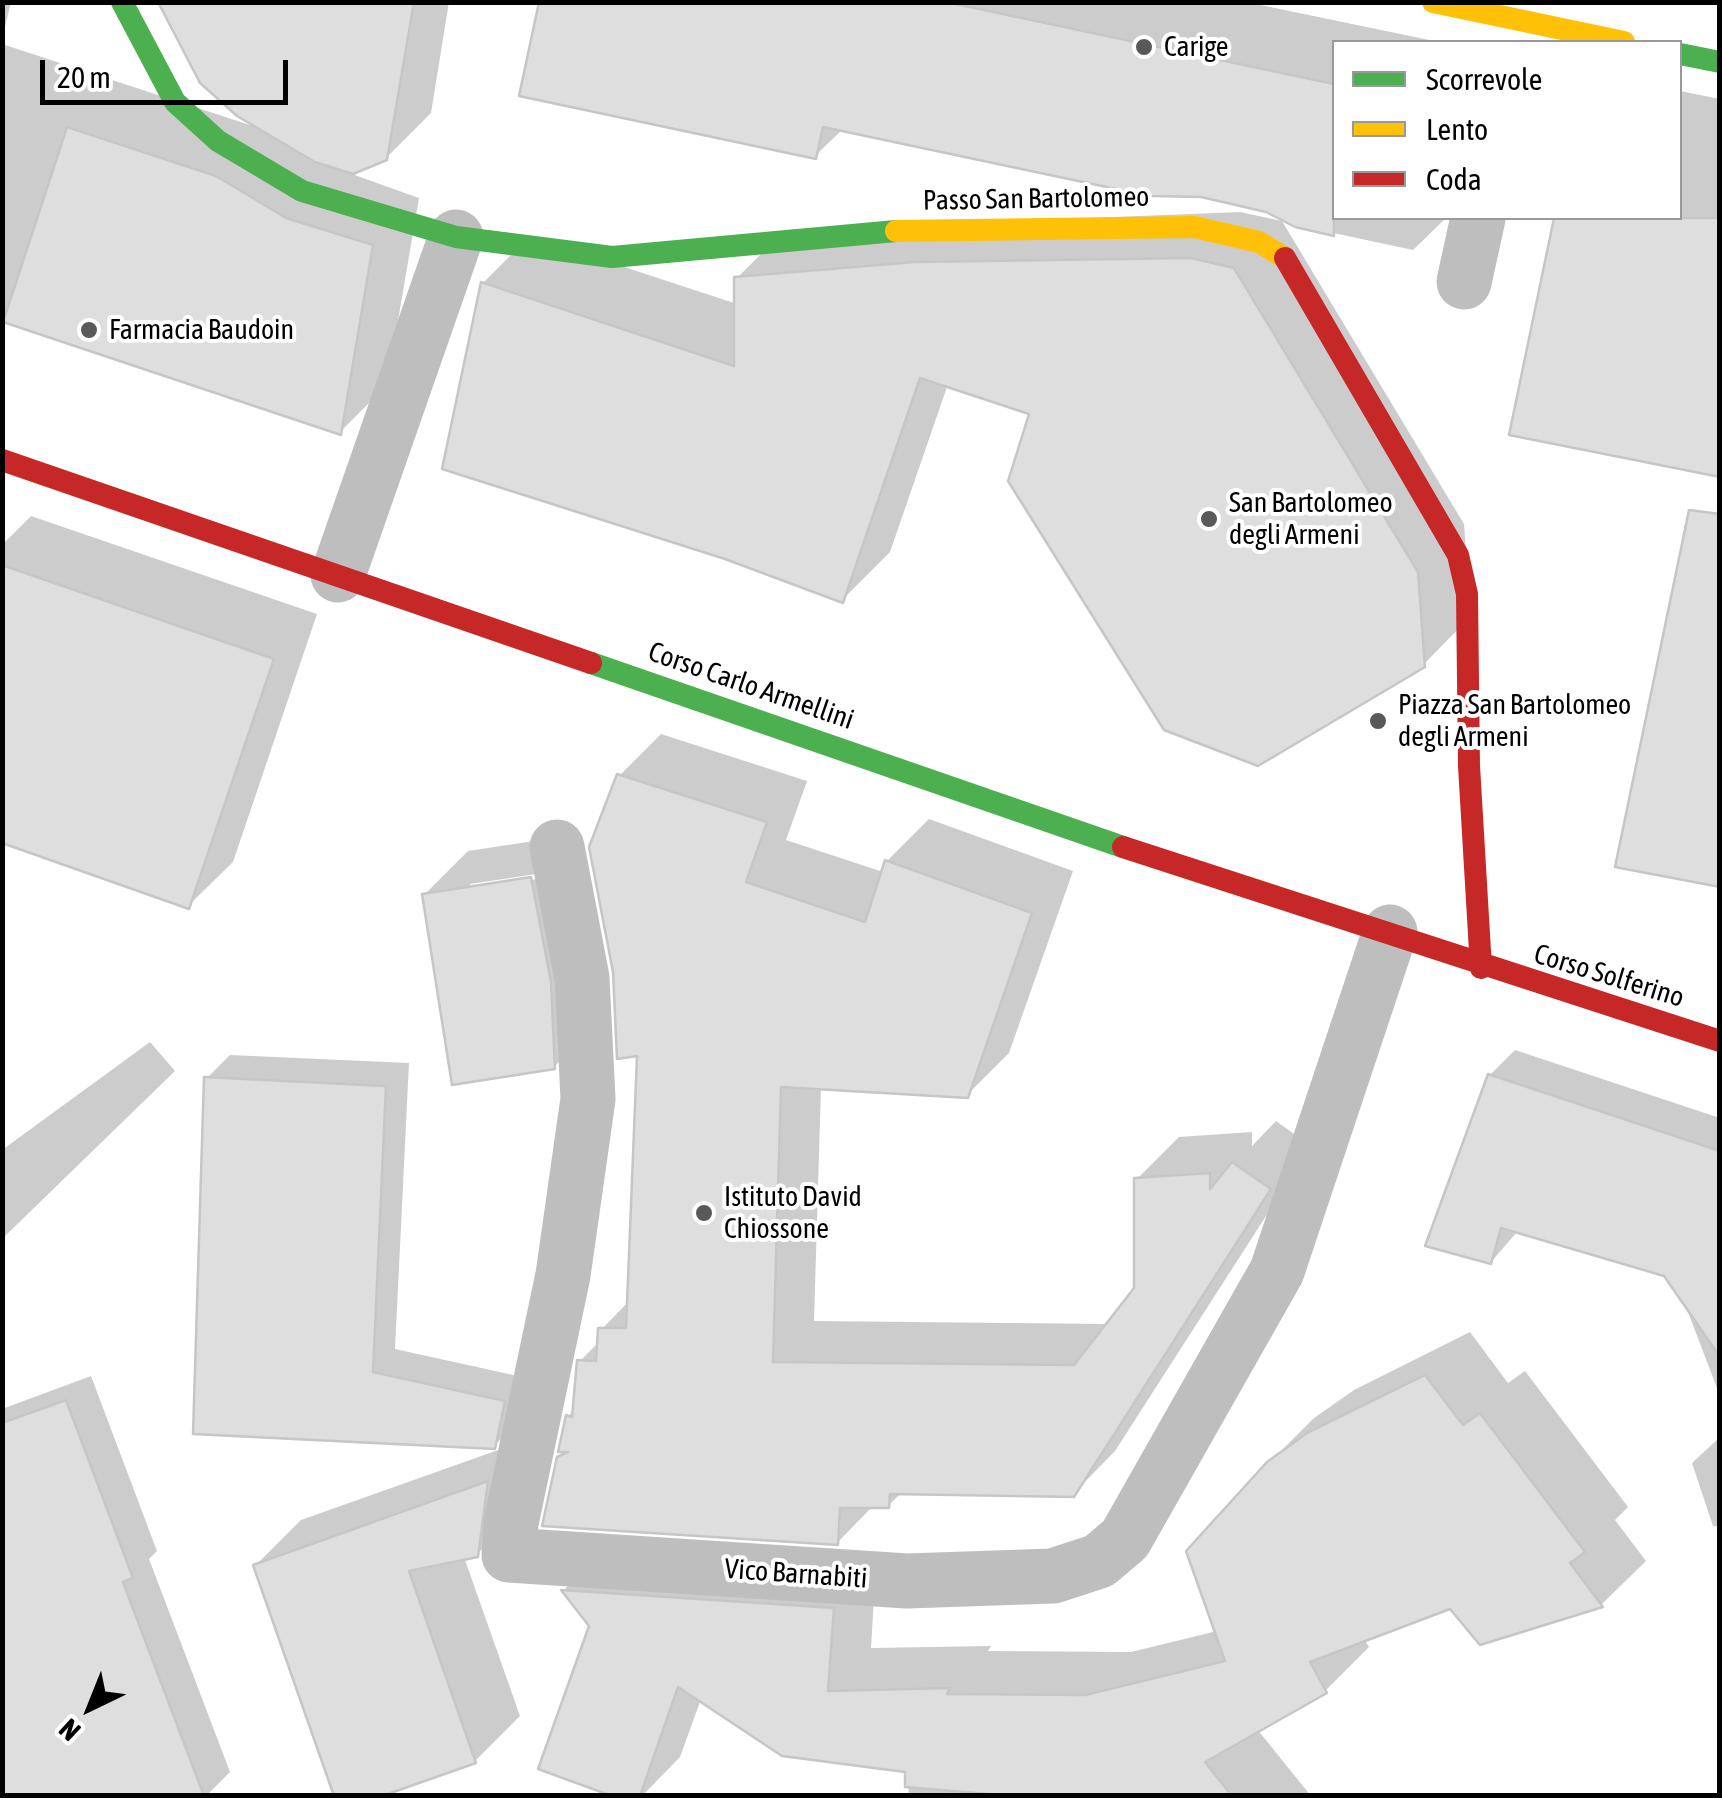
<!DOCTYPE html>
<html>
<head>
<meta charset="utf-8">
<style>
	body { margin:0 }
	#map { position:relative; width:1722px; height:1798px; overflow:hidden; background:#fff; font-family:"Asap Condensed",sans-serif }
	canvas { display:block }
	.frame { position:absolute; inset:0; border:5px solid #000; pointer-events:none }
	.legend { position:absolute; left:1332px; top:40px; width:350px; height:180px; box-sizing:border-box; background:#fff; border:2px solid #999; margin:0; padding:12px 18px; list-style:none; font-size:30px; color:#000 }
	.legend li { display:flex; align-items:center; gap:20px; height:50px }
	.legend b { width:50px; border:2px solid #999 }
	.north { position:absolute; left:40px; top:1658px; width:100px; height:100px; -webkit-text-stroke:8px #fff; paint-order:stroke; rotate:223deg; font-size:28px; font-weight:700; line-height:40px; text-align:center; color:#000 }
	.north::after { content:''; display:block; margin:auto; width:35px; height:45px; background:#000; clip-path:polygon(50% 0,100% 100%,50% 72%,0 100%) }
	.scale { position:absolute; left:40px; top:60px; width:248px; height:45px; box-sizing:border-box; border:5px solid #000; border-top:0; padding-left:12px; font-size:30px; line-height:35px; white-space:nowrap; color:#000; -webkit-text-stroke:8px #fff; paint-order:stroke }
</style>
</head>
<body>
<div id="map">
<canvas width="1722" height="1798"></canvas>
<div class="frame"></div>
<ul class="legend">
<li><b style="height:12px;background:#4caf50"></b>Scorrevole</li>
<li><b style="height:12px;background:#ffc107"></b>Lento</li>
<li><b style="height:12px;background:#c62828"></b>Coda</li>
</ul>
<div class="north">N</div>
<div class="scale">20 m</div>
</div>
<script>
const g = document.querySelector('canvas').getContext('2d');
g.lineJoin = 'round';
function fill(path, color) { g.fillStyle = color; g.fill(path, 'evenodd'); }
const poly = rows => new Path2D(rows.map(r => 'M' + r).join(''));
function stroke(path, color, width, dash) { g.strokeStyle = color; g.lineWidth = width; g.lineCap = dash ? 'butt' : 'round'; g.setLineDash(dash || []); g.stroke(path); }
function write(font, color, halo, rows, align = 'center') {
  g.font = font + ' "Asap Condensed",sans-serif'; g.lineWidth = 8; g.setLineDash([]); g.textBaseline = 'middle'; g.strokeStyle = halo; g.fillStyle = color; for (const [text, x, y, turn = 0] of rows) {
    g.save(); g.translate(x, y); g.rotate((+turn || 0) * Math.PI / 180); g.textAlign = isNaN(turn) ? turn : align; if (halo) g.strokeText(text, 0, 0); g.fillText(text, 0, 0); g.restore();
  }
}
const shadow = poly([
	[2,2,11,2,2,39],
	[160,2,449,2,431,113,386,158,321,163,419,198,387,385,340,432,2,320,2,44,256,127],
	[541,2,1246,2,1439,42,1334,42,1334,218,1446,218,1413,250,1296,225,1268,209,843,129,815,156],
	[1680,91,1720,99,1720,474,1512,433,1556,218,1680,218],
	[1240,212,1282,221,1464,524,1471,616,1423,665,1033,413,948,384,890,552,842,600,726,557,483,283,530,236,737,304,737,278,785,230],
	[31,516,317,614,233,862,188,906,2,842,2,545],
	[661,734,807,781,786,840,883,872,887,861,929,819,1073,871,1009,1053,967,1095,821,1087,814,1321,1109,1324,1136,1289,1137,1179,1179,1137,1252,1132,1252,1146,1276,1121,1311,1146,1115,1451,1073,1494,903,1491,888,1506,873,1506,837,1543,559,1458,567,1450,568,1416,576,1409,580,1361,600,1341,601,1330,630,1300,640,1053,619,776],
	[574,835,598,1023,554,1067,424,895,468,851],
	[543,873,544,878,470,889,470,884],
	[150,1042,175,1071,2,1239,2,1150],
	[1515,1050,1720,1118,1720,1396,1683,1299,1665,1274,1518,1231,1491,1262,1490,1075],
	[230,1055,409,1063,395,1349,527,1378,517,1423,494,1446,196,1432,207,1078],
	[1470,1332,1508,1383,1525,1371,1628,1507,1615,1520,1646,1561,1602,1604,1481,1642,1451,1606,1364,1639,1369,1647,1325,1691,1257,1729,1311,1796,909,1796,907,1770,701,1699,680,1757,642,1796,620,1796,592,1625,564,1590,607,1547,876,1564,871,1648,991,1646,988,1651,1131,1652,1217,1631,1269,1463,1314,1418,1354,1390],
	[91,1376,157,1551,149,1559,230,1772,206,1796,3,1796,2,1409],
	[1720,1437,1720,1526,1713,1526,1692,1463],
	[532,1438,523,1509,477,1554,464,1557,520,1716,475,1761,256,1565,301,1520]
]);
const building = poly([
	[158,2,414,2,387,160,353,174,315,162,237,116,200,83,158,2],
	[539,2,946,2,1334,84,1334,236,1295,227,1266,212,1201,197,1149,196,823,127,816,159,519,96,539,2],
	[67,127,216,176,286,218,373,245,341,435,3,322,67,127],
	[1554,218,1720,218,1720,477,1509,435,1554,218],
	[1191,258,1234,268,1418,572,1425,667,1258,766,1164,730,1008,481,1029,414,920,378,843,603,725,559,442,469,481,282,734,366,734,277,915,262,1191,258],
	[1689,510,1720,514,1720,887,1615,867,1689,510],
	[2,565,274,659,189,909,2,843,2,565],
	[617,774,767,822,746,882,865,922,885,860,1032,913,968,1098,781,1087,773,1362,1074,1365,1134,1288,1134,1178,1210,1173,1210,1189,1232,1162,1271,1189,1074,1497,890,1494,889,1508,840,1508,838,1545,542,1526,557,1457,568,1452,558,1452,566,1415,572,1417,577,1360,596,1361,598,1328,626,1328,637,1056,617,1059,613,972,589,847,617,774],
	[531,877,551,982,555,1069,452,1085,422,894,531,877],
	[1488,1074,1720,1151,1720,1357,1664,1276,1501,1228,1491,1264,1425,1246,1488,1074],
	[204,1077,386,1086,373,1372,505,1401,495,1449,193,1434,204,1077],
	[1425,1375,1463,1425,1480,1413,1585,1552,1570,1563,1603,1607,1480,1645,1450,1609,1310,1662,1327,1693,1205,1762,1232,1796,1012,1796,905,1787,905,1772,782,1756,678,1687,640,1796,612,1796,538,1769,589,1626,561,1590,834,1608,828,1691,950,1688,947,1694,1085,1695,1225,1661,1186,1551,1267,1462,1307,1433,1425,1375],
	[66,1400,133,1578,123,1582,204,1796,2,1796,2,1423,66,1400],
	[488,1481,478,1557,409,1571,476,1763,382,1796,334,1796,253,1565,488,1481]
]);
const street = poly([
	[1464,282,1478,218],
	[338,575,456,237],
	[557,847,582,978,588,1099,563,1275,511,1523,509,1555,907,1581,1053,1576,1099,1561,1125,1539,1277,1271,1390,932]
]);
const fast = poly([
	[122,2,175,102,218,141,302,191,456,237,612,257,896,231],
	[1680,54,1720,62],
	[591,663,1123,847]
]);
const slow = poly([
	[1433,2,1624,42],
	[896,231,1194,227,1259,242,1285,258]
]);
const jam = poly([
	[1285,258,1458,555,1467,594,1469,766,1481,968],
	[2,460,591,663],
	[1123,847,1720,1041]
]);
const markers = [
	[1144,47,10,"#595959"],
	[89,330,10,"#595959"],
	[1209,519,10,"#595959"],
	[1378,721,10,"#595959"],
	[704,1213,10,"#595959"]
];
const poiNames = [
	["Carige",1164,47],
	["Farmacia Baudoin",109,330],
	["San Bartolomeo",1229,503],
	["degli Armeni",1229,535],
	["Piazza San Bartolomeo",1398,705],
	["degli Armeni",1398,737],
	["Istituto David",724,1197],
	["Chiossone",724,1229]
];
const streetNames = [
	["Passo San Bartolomeo",1036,199,-1],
	["Corso Carlo Armellini",751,686,19],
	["Corso Solferino",1609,976,17],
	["Vico Barnabiti",796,1574,4]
];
fill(shadow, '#0003');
fill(building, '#dedede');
stroke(building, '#c6c6c6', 2.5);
stroke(street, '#bebebe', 55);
stroke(fast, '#4caf50', 22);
stroke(slow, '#ffc107', 22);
stroke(jam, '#c62828', 22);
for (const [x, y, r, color] of markers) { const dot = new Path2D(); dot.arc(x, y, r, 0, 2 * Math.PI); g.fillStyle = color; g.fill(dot); stroke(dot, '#fff', 4); }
write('28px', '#000', '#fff', poiNames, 'left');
write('28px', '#000', '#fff', streetNames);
</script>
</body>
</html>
